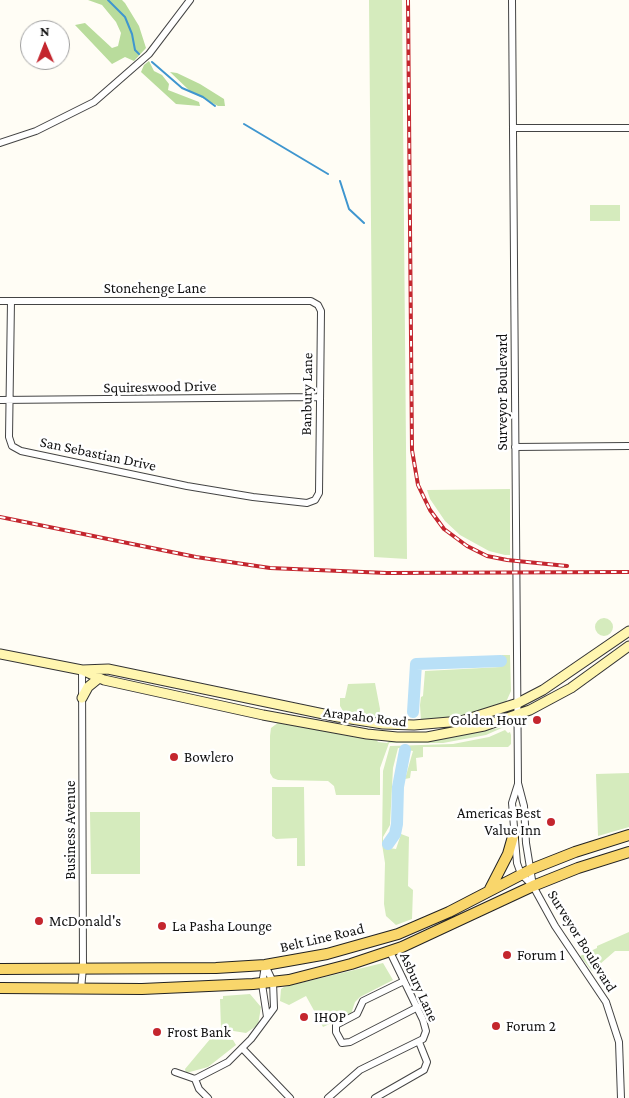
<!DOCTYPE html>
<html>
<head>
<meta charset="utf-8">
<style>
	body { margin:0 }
	#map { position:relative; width:629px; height:1098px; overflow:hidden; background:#fffdf5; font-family:"Crimson Pro",serif }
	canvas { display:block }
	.north { position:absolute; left:20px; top:20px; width:50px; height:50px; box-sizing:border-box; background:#fff; border:1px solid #a0a0a0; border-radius:50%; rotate:359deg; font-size:14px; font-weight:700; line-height:20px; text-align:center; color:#111 }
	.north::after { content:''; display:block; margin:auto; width:18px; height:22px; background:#c4262e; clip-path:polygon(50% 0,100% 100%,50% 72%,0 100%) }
</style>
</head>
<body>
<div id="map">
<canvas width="629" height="1098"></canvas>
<div class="north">N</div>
</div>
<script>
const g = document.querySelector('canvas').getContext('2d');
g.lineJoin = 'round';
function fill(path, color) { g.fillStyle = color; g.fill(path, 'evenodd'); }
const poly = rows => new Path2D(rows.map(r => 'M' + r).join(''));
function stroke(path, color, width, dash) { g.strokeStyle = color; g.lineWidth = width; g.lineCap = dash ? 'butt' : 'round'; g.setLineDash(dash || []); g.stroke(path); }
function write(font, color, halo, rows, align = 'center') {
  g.font = font + ' "Crimson Pro",serif'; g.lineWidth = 5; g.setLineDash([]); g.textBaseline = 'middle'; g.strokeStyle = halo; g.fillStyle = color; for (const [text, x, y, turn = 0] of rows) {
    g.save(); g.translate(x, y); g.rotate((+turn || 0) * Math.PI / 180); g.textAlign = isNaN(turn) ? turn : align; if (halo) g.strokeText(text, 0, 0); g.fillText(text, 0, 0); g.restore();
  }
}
const green = poly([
	[369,0,402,0,407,559,374,557],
	[590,205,620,205,620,221,590,221],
	[510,489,510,555,505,555,489,551,460,535,445,521,430,499,427,490],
	'595 627a9 9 0 1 1 18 0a9 9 0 1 1-18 0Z',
	[502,655,510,655,511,691,506,702,485,711,454,718,421,721,420,705,421,697,423,696,425,671,501,667],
	[375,683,380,709,379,718,376,719,343,711,340,706,340,698,345,698,348,684],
	[279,722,375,738,378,742,387,743,390,740,439,739,504,727,486,735,443,743,389,743,380,768,380,795,336,795,334,786,328,781,278,780,273,778,270,773,270,736,271,728],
	[505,730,508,733,510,732,511,735,511,744,508,747,423,747,423,757,416,758,417,771,411,771,410,778,405,779,413,751,398,748,393,768,390,825,383,837,383,843,389,848,396,849,401,834,409,837,408,886,413,890,412,919,396,925,386,916,384,904,385,863,382,844,383,771,390,746,453,744,489,737],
	[629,773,629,827,598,836,596,774],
	[272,787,304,787,305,866,297,866,297,838,276,839,272,836],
	[90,812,140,812,140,874,91,874],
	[629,932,629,951,615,951,592,971,580,956,597,948,597,946],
	[383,963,393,980,360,997,355,1002,351,1014,323,1027,306,996,289,1005,280,1001,281,989,284,987],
	[250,994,261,1007,258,1025,246,1033,221,1029,220,999,223,999,223,996],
	[211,1038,233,1040,236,1045,208,1067,186,1073,185,1069]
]);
const forest = poly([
	[88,0,122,0,125,3,139,26,146,48,134,61,125,57,112,64,75,25,85,23,112,48,118,46,121,33,116,22,102,5],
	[149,61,154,71,162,75,169,84,168,90,199,102,200,106,176,104,141,72,144,65],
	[170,72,177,73,200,84,224,99,225,106,218,106,191,92]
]);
const stream = poly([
	[108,0,125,17,132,34,135,50,139,54],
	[152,62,182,88,203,97,215,106],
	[244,124,328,174],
	[340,181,349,209,364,223]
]);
const river = poly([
	[413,712,416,664,501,661],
	[388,844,395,834,397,824,398,787,405,750]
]);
const minor = poly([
	[512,0,518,783,524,806,526,843,533,886],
	[513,128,629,128],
	[0,143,36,131,94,102,149,54,190,0],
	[0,301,311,301,318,305,321,311,319,493,315,500,307,503,253,497,187,486,21,451,12,446,9,437,11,301],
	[0,400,320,397],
	[515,447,629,446],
	[518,784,512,803,517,863,521,874,533,886,555,926,606,1002,619,1042,621,1098],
	[265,966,262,984,267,1017],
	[404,981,363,1001,357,1014,336,1025,336,1032,342,1043,350,1042,418,1007],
	[81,989,83,968,82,670],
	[242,1048,290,1098],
	[175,1072,195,1079,228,1062,251,1039,274,1008,273,982,265,965],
	[195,1079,199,1089,208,1098],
	[328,1098,360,1070,423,1039,426,1031,423,1020,390,952],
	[375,1098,424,1070,427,1062,419,1042]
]);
const secondary = poly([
	[0,654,82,670,108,669,338,717,383,724,414,725,461,721,518,703,543,690,629,631],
	[84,671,104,680,263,715,367,734,397,737,427,737,484,726,530,710,571,688,629,646],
	[82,698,88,687,99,678]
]);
const primary = poly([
	[490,889,508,854,514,833],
	[0,969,216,968,265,965,327,954,398,934,449,912,532,869,575,852,629,835],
	[0,988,142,989,253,984,289,980,351,964,402,947,533,886,578,868,629,852]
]);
const rail = poly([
	[408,0,412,450,418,485,430,510,444,529,467,546,487,556,507,560,567,566],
	[0,517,196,557,270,568,387,573,629,572]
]);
const markers = [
	[537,720,5,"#c4262e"],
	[174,757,5,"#c4262e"],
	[551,822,5,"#c4262e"],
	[39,921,5,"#c4262e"],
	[162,926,5,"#c4262e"],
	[507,955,5,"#c4262e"],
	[304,1017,5,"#c4262e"],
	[496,1026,5,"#c4262e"],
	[157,1032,5,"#c4262e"]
];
const streetNames = [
	["Stonehenge Lane",155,288],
	["Squireswood Drive",160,387,-1],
	["Surveyor Boulevard",502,392,-90],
	["Banbury Lane",307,394,-89],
	["San Sebastian Drive",98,454,12],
	["Arapaho Road",365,717,7],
	["Business Avenue",70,830,-90],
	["Belt Line Road",322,938,-13],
	["Surveyor Boulevard",582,941,58],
	["Asbury Lane",419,987,66]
];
const poiNames = [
	["Golden Hour",527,720,"right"],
	["Bowlero",184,757],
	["Americas Best",541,813,"right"],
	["Value Inn",541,830,"right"],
	["McDonald's",49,921],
	["La Pasha Lounge",172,926],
	["Forum 1",517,955],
	["IHOP",314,1017],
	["Forum 2",506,1026],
	["Frost Bank",167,1032]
];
fill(green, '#d5ebbd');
fill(forest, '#b9dc9c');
stroke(stream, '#3f96cf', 2);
stroke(river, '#b9e0f7', 12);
stroke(minor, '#444', 8);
stroke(secondary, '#333', 11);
stroke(primary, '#222', 12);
stroke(minor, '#fff', 6);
stroke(secondary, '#fff6b0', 9);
stroke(primary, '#f9d66b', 10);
stroke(rail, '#c4262e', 4);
stroke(rail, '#fff', 2, [5.5]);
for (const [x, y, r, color] of markers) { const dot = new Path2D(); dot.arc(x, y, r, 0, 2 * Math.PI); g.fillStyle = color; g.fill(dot); stroke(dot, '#fff', 2); }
write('15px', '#111', '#fff', streetNames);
write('15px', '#111', '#fff', poiNames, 'left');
</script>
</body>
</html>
